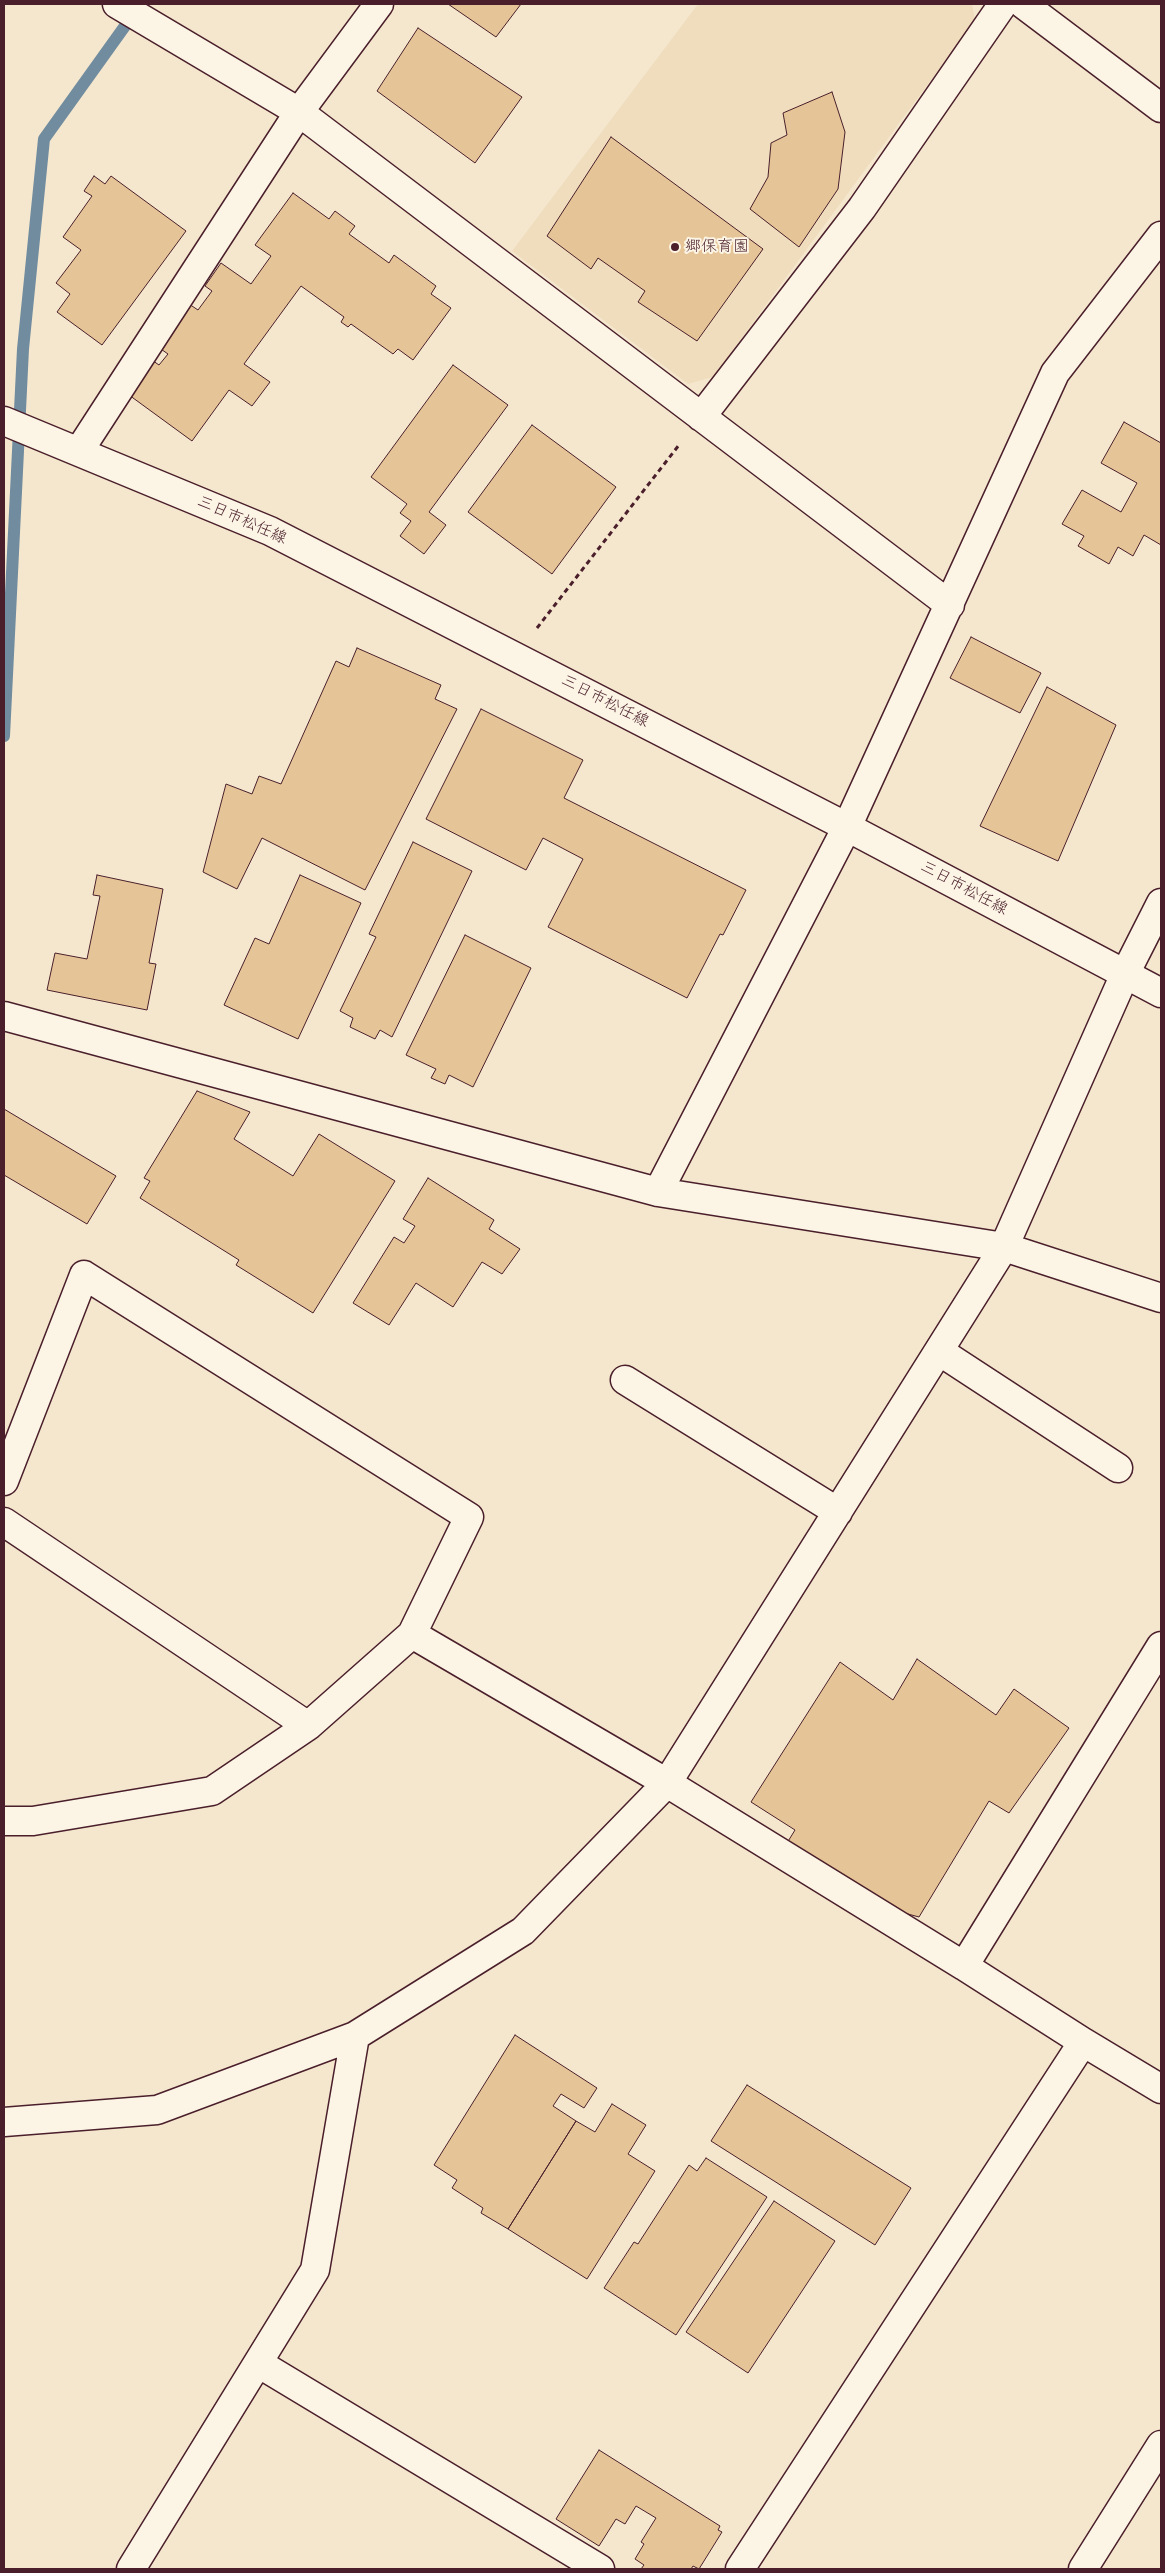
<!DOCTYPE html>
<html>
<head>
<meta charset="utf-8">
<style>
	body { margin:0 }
	#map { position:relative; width:1165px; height:2573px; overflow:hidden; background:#f5e7ce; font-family:"Playpen Sans",sans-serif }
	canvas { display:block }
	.frame { position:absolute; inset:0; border:5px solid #4a1f2b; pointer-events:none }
</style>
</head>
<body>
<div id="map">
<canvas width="1165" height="2573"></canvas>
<div class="frame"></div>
</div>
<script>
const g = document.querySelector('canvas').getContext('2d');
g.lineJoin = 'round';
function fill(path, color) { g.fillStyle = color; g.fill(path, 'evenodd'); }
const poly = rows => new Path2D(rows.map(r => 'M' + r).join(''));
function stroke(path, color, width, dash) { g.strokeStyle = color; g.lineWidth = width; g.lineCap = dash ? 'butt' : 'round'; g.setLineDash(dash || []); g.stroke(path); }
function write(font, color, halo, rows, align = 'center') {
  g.font = font + ' "Playpen Sans","Klee One",sans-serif'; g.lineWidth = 4; g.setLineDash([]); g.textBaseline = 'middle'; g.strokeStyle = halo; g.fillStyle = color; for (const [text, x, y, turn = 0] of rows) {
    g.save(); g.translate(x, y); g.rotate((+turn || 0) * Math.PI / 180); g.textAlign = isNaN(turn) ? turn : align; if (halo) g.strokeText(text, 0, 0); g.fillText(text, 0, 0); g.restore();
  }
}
const built = poly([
	[698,4,972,4,975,20,713,377,688,384,512,251]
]);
const stream = poly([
	[4,736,23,349,44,139,135,12]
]);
const building = poly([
	[448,4,521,4,496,37,448,4],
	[418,28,522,97,475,163,377,91,418,28],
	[832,92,845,132,838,189,799,247,750,209,768,177,771,143,787,135,783,113,832,92],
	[611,137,763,249,697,341,638,302,645,291,598,258,591,269,547,236,611,137],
	[94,176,105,184,111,176,186,231,102,345,57,312,70,294,56,283,81,250,63,237,92,196,84,191,94,176],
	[293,193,329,219,335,211,355,226,349,234,389,263,394,255,436,286,431,294,451,308,413,360,398,349,393,354,351,324,348,327,341,322,344,317,301,286,244,364,270,382,252,406,229,390,192,441,129,395,149,358,159,365,168,354,158,347,189,304,198,310,212,291,205,286,221,263,251,284,271,256,255,245,293,193],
	[453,365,508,405,429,512,446,525,424,554,400,536,411,521,400,513,407,504,371,477,453,365],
	[1124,422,1161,443,1161,545,1144,535,1133,556,1118,547,1109,564,1078,546,1084,536,1062,524,1082,490,1121,512,1137,483,1101,463,1124,422],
	[532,425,616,487,552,574,468,512,532,425],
	[971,637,1041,673,1020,713,950,678,971,637],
	[357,648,441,685,435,699,457,709,365,890,262,838,237,889,203,872,226,784,252,794,259,776,281,784,336,661,349,667,357,648],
	[1047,687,1116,725,1058,861,980,826,1047,687],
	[481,709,583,760,564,798,746,890,723,935,720,934,687,998,548,927,583,859,543,838,526,870,426,819,481,709],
	[413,842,472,871,392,1037,380,1030,375,1039,350,1027,353,1018,340,1011,376,937,369,934,413,842],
	[97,875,163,889,149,963,156,964,147,1010,47,990,55,953,87,959,100,896,93,895,97,875],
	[300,875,361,903,298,1039,224,1005,255,938,269,944,300,875],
	[465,935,531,968,473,1087,449,1075,445,1084,431,1078,436,1069,406,1055,465,935],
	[197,1091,250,1112,234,1139,293,1176,319,1134,395,1181,313,1313,236,1265,239,1260,140,1198,150,1181,144,1178,197,1091],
	[4,1109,116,1176,87,1224,4,1175,4,1109],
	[428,1178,494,1220,489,1229,520,1249,502,1274,482,1262,453,1307,416,1283,389,1325,353,1303,394,1237,404,1243,415,1226,403,1219,428,1178],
	[917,1659,996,1715,1014,1689,1069,1728,1009,1813,989,1801,919,1917,893,1910,787,1843,795,1830,751,1802,840,1662,893,1700,917,1659],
	[515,2035,597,2088,584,2108,561,2094,553,2106,576,2121,508,2229,481,2213,483,2208,452,2188,457,2180,434,2165,515,2035],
	[747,2085,911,2188,875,2245,711,2141,747,2085],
	[612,2104,646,2125,628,2154,655,2171,587,2279,508,2229,576,2121,595,2132,612,2104],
	[706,2158,767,2197,676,2335,604,2288,634,2242,638,2244,689,2165,697,2171,706,2158],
	[774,2201,835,2241,748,2373,686,2332,774,2201],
	[599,2450,720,2526,718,2530,722,2532,699,2569,693,2566,691,2569,641,2569,644,2565,635,2559,644,2544,641,2542,656,2518,636,2506,625,2524,616,2519,599,2546,556,2519,599,2450]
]);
const path = poly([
	[537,628,679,445]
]);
const minor = poly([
	[117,4,299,112,950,605],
	[1023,4,1161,108],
	[701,417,862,208,1003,4],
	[79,451,299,112,379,4],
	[4,1016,658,1192,1004,1247,1161,1298],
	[658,1192,847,827,1055,373,1161,236],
	[939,1351,1118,1468],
	[625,1380,838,1512],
	[4,1481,84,1275,469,1517,412,1634,308,1726,4,1522],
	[412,1634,667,1783,964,1966,1161,1646],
	[4,1821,33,1821,212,1791,308,1726],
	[1083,2042,1161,2089],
	[4,2122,157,2110,355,2036,523,1931,667,1783,1004,1247,1125,974,1161,903],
	[258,2363,600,2569],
	[131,2569,315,2270,355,2036],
	[740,2569,1083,2042,964,1966],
	[1083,2569,1161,2445]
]);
const major = poly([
	[4,421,270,531,847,827,1161,993]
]);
const markers = [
	[675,247,5,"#4a1f2b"]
];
const poiNames = [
	["郷保育園",685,247]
];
const streetNames = [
	["三日市松任線",242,520,24],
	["三日市松任線",605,701,27],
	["三日市松任線",964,888,28]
];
fill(built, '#f0ddbe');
stroke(stream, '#718c9f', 12);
fill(building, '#e5c597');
stroke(building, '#4a1f2b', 1);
stroke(minor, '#4a1f2b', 31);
stroke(major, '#4a1f2b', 31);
stroke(path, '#4a1f2b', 3, [5, 4]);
stroke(minor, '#fcf5e5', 28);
stroke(major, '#fcf5e5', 28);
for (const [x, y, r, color] of markers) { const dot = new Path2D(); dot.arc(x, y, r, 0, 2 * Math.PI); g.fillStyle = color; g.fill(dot); stroke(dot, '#fcf5e5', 2); }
write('16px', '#4a1f2b', '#fcf5e5', poiNames, 'left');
write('16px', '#4a1f2b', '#fcf5e5', streetNames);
</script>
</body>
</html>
